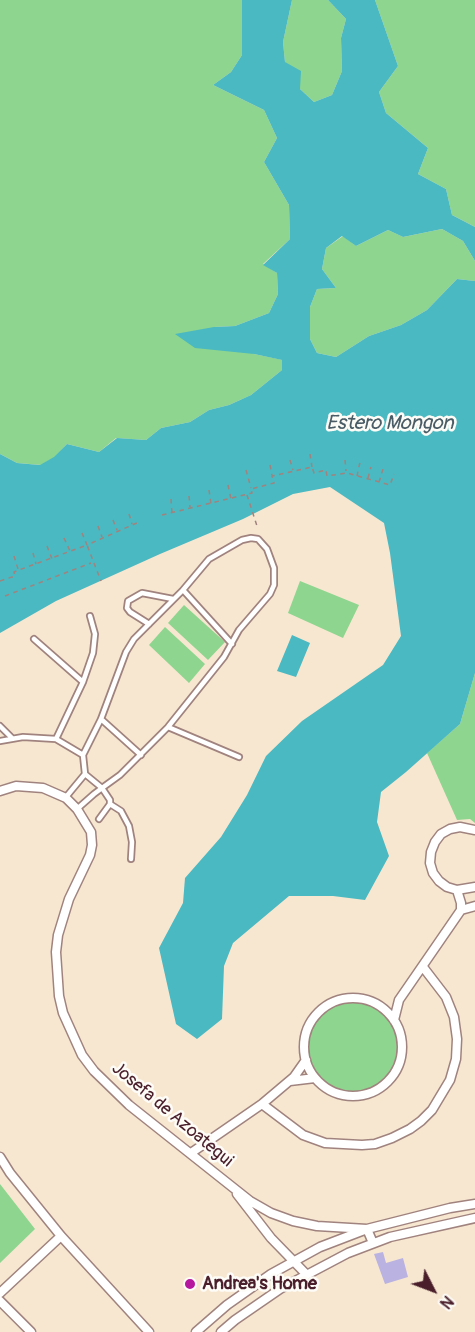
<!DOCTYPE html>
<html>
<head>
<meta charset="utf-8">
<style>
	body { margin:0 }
	#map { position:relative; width:475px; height:1332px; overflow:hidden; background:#f7e7d1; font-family:Pangolin,sans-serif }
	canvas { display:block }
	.north { position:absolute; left:403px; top:1260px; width:60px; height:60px; -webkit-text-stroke:4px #fdfcf7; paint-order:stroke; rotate:132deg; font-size:16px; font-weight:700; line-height:24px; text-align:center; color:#4a1f2b }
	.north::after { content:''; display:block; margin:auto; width:21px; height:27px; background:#4a1f2b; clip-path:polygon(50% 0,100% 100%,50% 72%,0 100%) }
</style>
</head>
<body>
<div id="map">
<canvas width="475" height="1332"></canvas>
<div class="north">N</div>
</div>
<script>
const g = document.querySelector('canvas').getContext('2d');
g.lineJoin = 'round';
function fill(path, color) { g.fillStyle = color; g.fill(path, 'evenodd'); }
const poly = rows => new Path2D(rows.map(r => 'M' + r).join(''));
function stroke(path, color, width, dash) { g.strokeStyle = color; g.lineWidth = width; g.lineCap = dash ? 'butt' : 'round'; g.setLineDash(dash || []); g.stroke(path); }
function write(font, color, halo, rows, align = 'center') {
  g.font = font + ' Pangolin,sans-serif'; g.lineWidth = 5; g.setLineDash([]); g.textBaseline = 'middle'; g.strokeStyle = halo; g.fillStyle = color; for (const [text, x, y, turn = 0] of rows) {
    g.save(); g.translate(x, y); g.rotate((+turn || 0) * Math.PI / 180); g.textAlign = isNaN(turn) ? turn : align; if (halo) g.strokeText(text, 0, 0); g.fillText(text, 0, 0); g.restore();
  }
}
const green = poly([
	[0,0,242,0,242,55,231,72,213,85,264,110,277,138,264,162,289,205,290,239,263,264,277,273,278,294,269,313,235,326,214,327,254,354,283,360,282,370,251,395,229,405,209,410,190,422,161,428,146,440,116,438,99,452,67,444,54,458,41,465,17,463,0,454],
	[292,0,328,0,346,19,341,38,342,71,332,95,314,102,300,89,285,62,283,42],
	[375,0,475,0,475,227,452,215,446,189,418,174,428,148,386,113,379,92,398,66],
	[442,229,463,241,475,261,475,281,457,279,427,310,401,325,369,336,336,357,317,353,310,339,310,307,317,289,336,288,322,269,326,248,343,236,356,246,388,230,403,237],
	[300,581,359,605,343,638,288,613],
	[184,605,225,642,208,660,168,623],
	[165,627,205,664,189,683,149,645],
	[475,673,475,823,470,819,457,820,427,753,460,724],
	'305 1047a48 48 0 1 1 96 0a48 48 0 1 1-96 0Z',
	[0,1184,35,1229,0,1263]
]);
const water = poly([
	[242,0,292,0,283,42,285,62,301,71,300,89,314,102,332,95,342,71,341,38,346,19,328,0,375,0,398,66,379,92,386,113,428,148,418,174,446,189,452,215,475,227,475,261,463,241,442,229,403,237,388,230,356,246,342,236,326,248,322,269,336,288,317,289,310,307,310,339,317,353,336,357,369,336,401,325,427,310,457,279,475,281,475,673,460,724,406,772,381,792,377,822,389,856,365,900,333,896,289,896,233,943,224,966,222,1019,197,1039,176,1024,159,948,183,903,185,878,221,837,247,795,266,756,302,721,383,665,401,636,390,553,384,523,330,487,293,494,243,519,160,554,56,601,0,633,0,454,17,463,40,465,54,457,67,444,99,452,117,438,146,440,161,428,190,422,209,410,229,405,251,395,282,370,282,360,254,354,195,348,175,334,214,327,235,326,269,313,278,294,277,273,263,265,290,239,289,205,264,162,277,138,264,110,213,85,231,72,242,55],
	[292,635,310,643,296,677,277,671]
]);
const building = poly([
	[383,1252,386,1263,403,1258,408,1277,385,1284,374,1254]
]);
const path = poly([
	[310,454,312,467],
	[290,460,293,470],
	[345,460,346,471],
	[270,465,272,475],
	[246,470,251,488],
	[357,476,360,462],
	[368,478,371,467],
	[379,482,383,469],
	[228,485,231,499],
	[209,490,211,504],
	[247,495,257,526],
	[189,496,190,507],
	[171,499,172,513],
	[129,514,132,524],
	[162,515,252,493,251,489,274,483,272,476,312,467,314,473,326,470,327,476,347,473,390,485,394,474],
	[113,520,117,530],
	[98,526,102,537],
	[82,533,87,545,139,522],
	[64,538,70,551],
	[47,546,52,559],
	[33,553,36,564],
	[14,556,18,569],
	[0,581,15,576,14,572,19,570,87,545,101,581],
	[5,596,91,563]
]);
const lane = poly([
	[183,590,232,644],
	[149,624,130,612,127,608,128,601,142,593,173,599],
	[34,639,83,682],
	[101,719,141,755],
	[0,726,12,738],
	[168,727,239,757],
	[56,739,83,682,93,653,95,634,90,616],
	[0,741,23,737,56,739,83,755],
	[66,797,85,774],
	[110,804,121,811,129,826,132,842,131,859],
	[77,809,94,794,102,788,120,775,168,727,224,657,239,630,270,594,274,585,274,568,267,549,258,539,251,538,242,540,209,559,183,590,134,639,126,652,101,719,83,755,85,774,102,788,110,800,110,804,99,819]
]);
const street = poly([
	[0,791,16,786,43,788,66,798,77,809,91,832,92,845,90,855,69,899,58,935,56,952,59,996,63,1013,82,1055,94,1071,129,1105,250,1201,271,1213,293,1221,317,1226,367,1229,373,1243],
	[475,830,460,827,450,829,441,834,435,842,431,852,430,863,433,873,439,881,447,887,457,890,475,887],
	[457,890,461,903,461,910],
	[461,910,475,906],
	'304 1047a49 49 0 1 1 98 0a49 49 0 1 1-98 0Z',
	[394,1020,399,1000,461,910],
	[290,1081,315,1078],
	[262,1104,303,1135,325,1143,362,1145,375,1144,392,1138,410,1129,421,1121,432,1110,450,1080,456,1059,457,1039,454,1017,446,997,423,967],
	[191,1153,262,1104,294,1077,306,1060],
	[0,1157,10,1173,61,1236,149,1332],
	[237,1194,271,1238,306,1274],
	[0,1293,61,1236],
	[0,1301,31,1332],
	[196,1332,227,1305,271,1274,320,1247,367,1229,450,1208,475,1204],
	[221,1332,235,1320,280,1289,348,1253,390,1237,475,1218]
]);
const markers = [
	[190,1284,6,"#b5179e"]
];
const streetNames = [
	["Josefa de Azoategui",172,1115,40]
];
const poiNames = [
	["Andrea's Home",202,1284]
];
const waterNames = [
	["Estero Mongon",390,424]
];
fill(green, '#8ed58f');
fill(water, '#4ab9c1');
fill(building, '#bab2e1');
stroke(lane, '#a0837e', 8);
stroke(street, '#a0837e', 11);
stroke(path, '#a0837e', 1.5, [4.5, 4.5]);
stroke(lane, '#fff', 4.5);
stroke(street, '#fff', 8);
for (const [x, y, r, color] of markers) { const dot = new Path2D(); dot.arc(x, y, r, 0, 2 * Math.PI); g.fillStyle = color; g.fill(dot); stroke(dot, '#fdfcf7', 2); }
write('18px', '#4a1f2b', '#fdfcf7', streetNames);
write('bold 18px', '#4a1f2b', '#fdfcf7', poiNames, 'left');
write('italic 20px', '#4a5d67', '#fdfcf7', waterNames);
</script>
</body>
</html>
